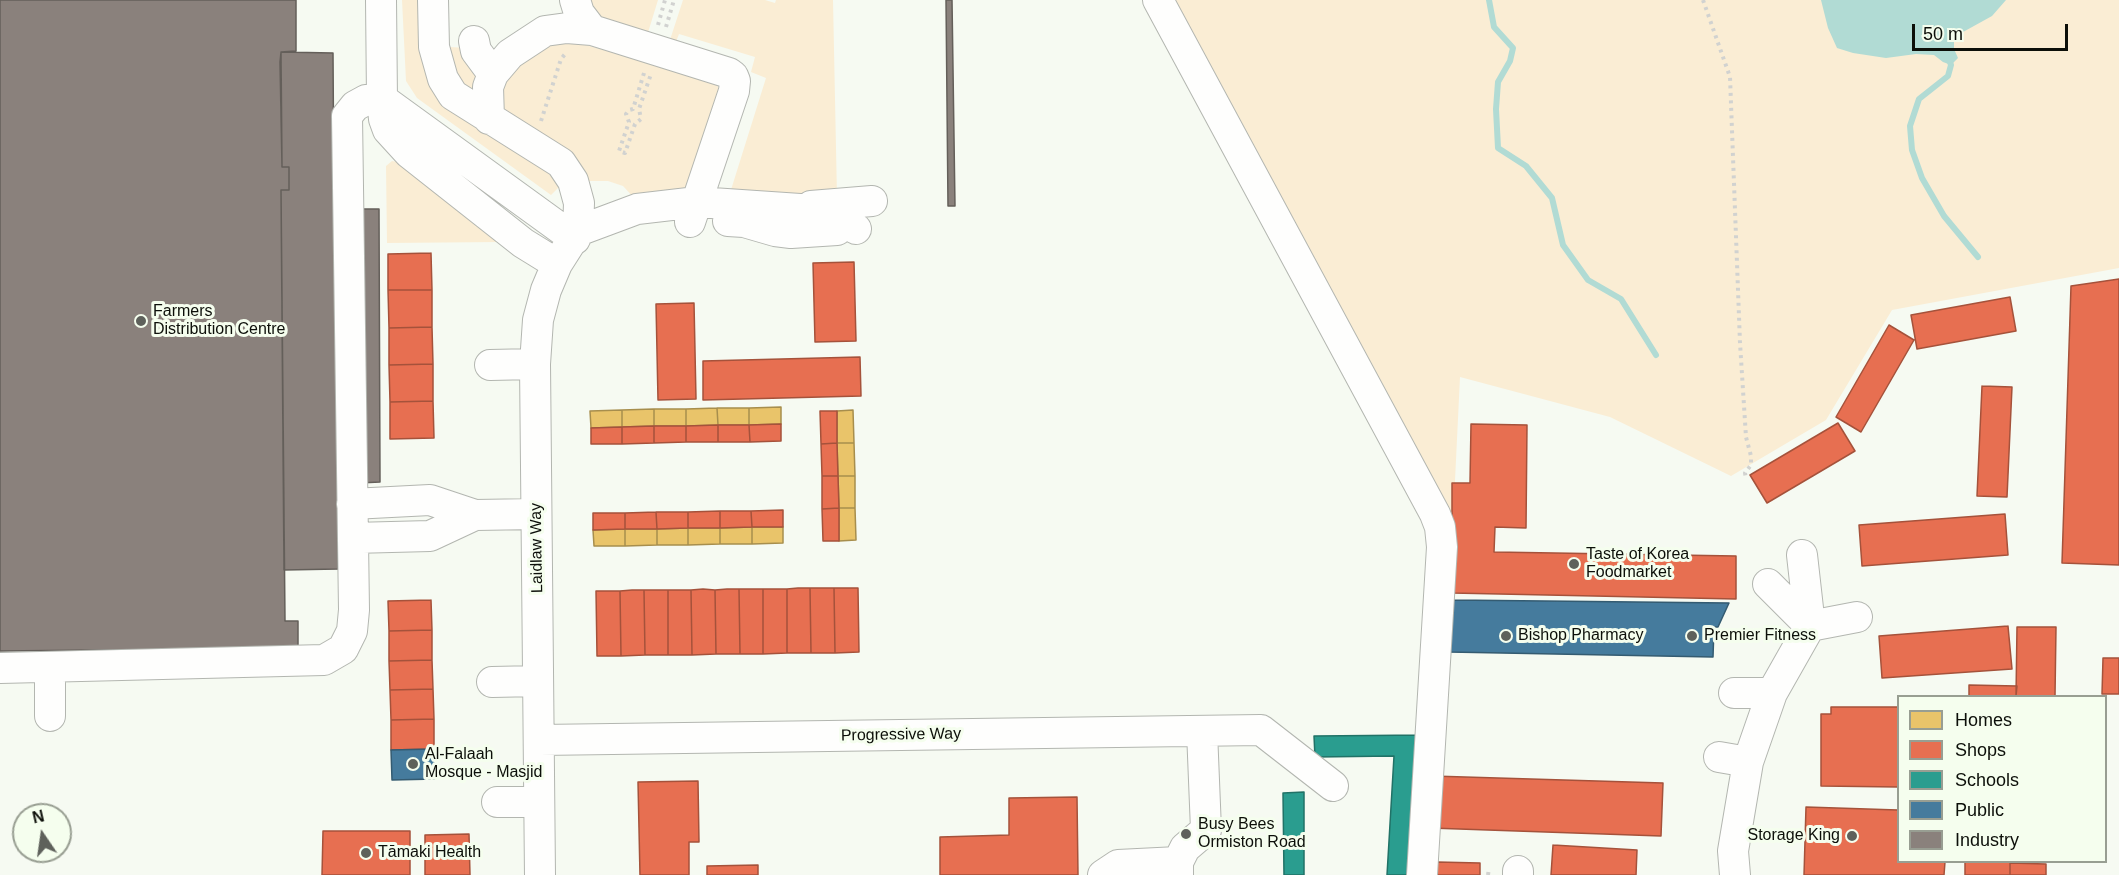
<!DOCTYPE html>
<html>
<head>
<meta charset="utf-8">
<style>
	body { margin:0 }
	#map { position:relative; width:2119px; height:875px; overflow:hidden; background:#f6faf2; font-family:Arial,sans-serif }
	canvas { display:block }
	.legend { position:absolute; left:1897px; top:695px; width:210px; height:168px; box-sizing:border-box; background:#f5feee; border:2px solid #989e92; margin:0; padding:8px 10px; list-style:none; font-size:18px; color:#0c0f09 }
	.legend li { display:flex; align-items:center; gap:12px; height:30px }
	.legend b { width:30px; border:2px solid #989e92 }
	.north { position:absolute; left:12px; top:803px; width:60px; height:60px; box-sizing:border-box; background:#f5feee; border:2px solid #989e92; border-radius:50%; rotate:347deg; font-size:16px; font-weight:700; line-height:24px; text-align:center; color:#0c0f09 }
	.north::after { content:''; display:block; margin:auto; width:21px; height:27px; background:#5e615b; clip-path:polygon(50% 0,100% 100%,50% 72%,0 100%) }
	.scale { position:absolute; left:1912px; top:24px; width:156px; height:27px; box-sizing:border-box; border:3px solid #0c0f09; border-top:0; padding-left:8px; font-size:18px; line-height:21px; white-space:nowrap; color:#0c0f09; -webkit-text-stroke:4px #f5feee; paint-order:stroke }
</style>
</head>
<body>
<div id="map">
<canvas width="2119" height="875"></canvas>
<ul class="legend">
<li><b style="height:16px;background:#e9c46a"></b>Homes</li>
<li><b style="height:16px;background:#e76f51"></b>Shops</li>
<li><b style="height:16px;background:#2a9d8f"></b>Schools</li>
<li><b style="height:16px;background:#457b9d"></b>Public</li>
<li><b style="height:16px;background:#8a817c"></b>Industry</li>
</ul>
<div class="north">N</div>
<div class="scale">50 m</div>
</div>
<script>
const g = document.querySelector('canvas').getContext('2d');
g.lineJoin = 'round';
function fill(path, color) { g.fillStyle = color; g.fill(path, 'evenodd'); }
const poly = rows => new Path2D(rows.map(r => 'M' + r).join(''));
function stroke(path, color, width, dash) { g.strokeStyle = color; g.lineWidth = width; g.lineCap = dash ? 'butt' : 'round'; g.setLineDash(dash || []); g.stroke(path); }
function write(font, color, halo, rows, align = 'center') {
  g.font = font + ' Arial,sans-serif'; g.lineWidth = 6; g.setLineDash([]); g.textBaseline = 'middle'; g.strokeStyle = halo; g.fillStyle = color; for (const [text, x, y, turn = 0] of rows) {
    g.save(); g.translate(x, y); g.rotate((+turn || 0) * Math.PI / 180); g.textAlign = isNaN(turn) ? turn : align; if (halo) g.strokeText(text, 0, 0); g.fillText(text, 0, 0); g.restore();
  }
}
const green = poly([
	[402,0,425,0,428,57,541,157,558,181,558,188,551,195,417,98,406,81],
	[440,0,449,0,449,47,468,48,479,71,480,104,454,80],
	[581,0,658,0,646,39,609,28],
	[683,0,765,0,775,3,776,0,833,0,837,197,730,193,766,78,751,72,755,57,679,34,674,47,668,46],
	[1166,0,2119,0,2119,268,1892,310,1826,420,1731,476,1610,417,1460,377,1453,522],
	[579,43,667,68,717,85,721,93,686,189,636,200,623,186,608,181,587,181,501,115,501,84,516,65,536,51,554,44],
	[392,161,397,162,501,242,387,243,386,166]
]);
const water = poly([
	[1821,0,2006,0,1992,16,1954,37,1954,49,1958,58,1951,65,1943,62,1934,55,1916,54,1886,58,1853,53,1837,48,1828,28]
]);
const homes = poly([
	[781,407,781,424,749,425,749,408,781,407],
	[717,408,718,425,686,426,686,409,717,408],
	[717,408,749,408,749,425,718,425,717,408],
	[654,409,654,426,622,427,622,410,654,409],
	[654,409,686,409,686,426,654,426,654,409],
	[622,410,622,427,591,428,590,411,622,410],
	[853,410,854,443,837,443,837,411,853,410],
	[837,443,854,443,855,476,838,476,837,443],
	[838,476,855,476,855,508,839,508,838,476],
	[839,508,855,508,856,540,839,541,839,508],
	[752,527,752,544,720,544,720,528,752,527],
	[752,527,783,527,783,543,752,544,752,527],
	[688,528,688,545,657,545,657,529,688,528],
	[688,528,720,528,720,544,688,545,688,528],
	[625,529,625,546,594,546,593,530,625,529],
	[625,529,657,529,657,545,625,546,625,529]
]);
const shops = poly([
	[431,253,432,290,388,290,388,254,431,253],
	[854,262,856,341,815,342,813,263,854,262],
	[2119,279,2119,565,2062,563,2071,286,2119,279],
	[388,290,432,290,432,327,389,328,388,290],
	[2010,297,2016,331,1917,349,1911,315,2010,297],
	[694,303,696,399,658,400,656,304,694,303],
	[1889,325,1914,340,1861,432,1836,417,1889,325],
	[432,327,433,364,389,365,389,328,432,327],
	[860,357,861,396,703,400,703,361,860,357],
	[433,364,433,401,390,402,389,365,433,364],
	[1982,386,2012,387,2007,497,1977,496,1982,386],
	[433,401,434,438,390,439,390,402,433,401],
	[820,411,837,411,837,443,821,444,820,411],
	[1838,423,1855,451,1767,503,1750,475,1838,423],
	[781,424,781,441,750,442,749,425,781,424],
	[1471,424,1527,425,1526,528,1495,527,1494,552,1736,556,1736,599,1452,593,1452,483,1470,483,1471,424],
	[718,425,718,442,686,442,686,426,718,425],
	[718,425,749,425,750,442,718,442,718,425],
	[654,426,654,443,622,444,622,427,654,426],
	[654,426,686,426,686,442,654,443,654,426],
	[622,427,622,444,591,444,591,428,622,427],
	[837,443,838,476,822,476,821,444,837,443],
	[822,476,838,476,839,508,822,509,822,476],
	[839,508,839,541,823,541,822,509,839,508],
	[783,510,783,527,752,527,751,511,783,510],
	[720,511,720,528,688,528,688,512,720,511],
	[720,511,751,511,752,527,720,528,720,511],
	[656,512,657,529,625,529,625,513,656,512],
	[656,512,688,512,688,528,657,529,656,512],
	[593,513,625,513,625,529,593,530,593,513],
	[2005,514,2008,555,1862,566,1859,525,2005,514],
	[798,588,810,588,811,653,787,653,787,589,798,588],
	[810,588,834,588,835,653,811,653,810,588],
	[834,588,858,588,859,652,835,653,834,588],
	[703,589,715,590,716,654,692,655,691,590,703,589],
	[727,589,739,589,740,654,716,654,715,590,727,589],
	[739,589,763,589,763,654,740,654,739,589],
	[763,589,787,589,787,653,763,654,763,589],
	[632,590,644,590,645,655,621,656,620,591,632,590],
	[644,590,668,590,668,655,645,655,644,590],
	[668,590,691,590,692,655,668,655,668,590],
	[596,591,620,591,621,656,597,656,596,591],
	[431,600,432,630,389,631,388,601,431,600],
	[2008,626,2012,669,1882,678,1879,636,2008,626],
	[2017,627,2056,627,2055,696,2016,696,2017,627],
	[432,630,432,660,389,661,389,631,432,630],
	[2103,658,2119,658,2119,694,2102,694,2103,658],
	[432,660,433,689,390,690,389,661,432,660],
	[1969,685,2017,686,2016,696,1969,696,1969,685],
	[433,689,434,719,391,720,390,690,433,689],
	[1831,707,1898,707,1898,787,1821,786,1821,714,1831,714,1831,707],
	[434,719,434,749,391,750,391,720,434,719],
	[1432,776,1663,783,1661,836,1430,828,1432,776],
	[698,781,699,842,689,842,689,875,640,875,638,782,698,781],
	[1077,797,1078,875,940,875,940,837,1009,835,1009,798,1077,797],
	[1806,807,1898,810,1898,862,1945,862,1944,875,1804,875,1806,807],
	[323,831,410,831,410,875,322,875,323,831],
	[469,834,470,875,425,875,425,835,469,834],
	[1553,845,1637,850,1636,875,1551,875,1553,845],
	[1437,862,1480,863,1480,875,1437,875,1437,862],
	[1965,862,2010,862,2010,875,1965,875,1965,862],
	[2010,863,2046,864,2046,875,2010,875,2010,863],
	[758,865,758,875,707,875,707,866,758,865]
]);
const schools = poly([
	[1424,735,1418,875,1387,875,1394,756,1315,757,1314,736,1424,735],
	[1304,792,1304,875,1284,875,1283,793,1304,792]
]);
const public = poly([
	[1452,600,1729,603,1718,627,1714,627,1713,657,1449,652,1452,600],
	[434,749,435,779,392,780,391,750,434,749]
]);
const industry = poly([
	[0,0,296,0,296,51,281,52,280,62,282,167,289,167,289,190,281,190,285,621,298,621,298,648,0,651,0,0],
	[946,0,952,0,955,206,948,206,946,0],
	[281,52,333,53,334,209,379,209,380,482,338,484,338,569,284,570,281,190,289,190,289,167,282,167,281,52]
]);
const stream = poly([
	[1489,0,1494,27,1513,48,1510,61,1498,82,1496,109,1498,148,1526,166,1552,198,1563,245,1588,280,1621,299,1656,355],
	[1949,59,1951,65,1948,76,1919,99,1910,126,1912,150,1922,178,1944,216,1978,257]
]);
const path = poly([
	[1703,0,1730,77,1740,343,1746,437,1751,456,1751,465,1745,473,1746,479],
	[658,25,665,0],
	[666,27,674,0],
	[644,73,633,109,629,110,626,114,629,122,619,151,625,153,635,124,641,119,639,109,651,74],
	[541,121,561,59,566,53],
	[1488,875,1489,868]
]);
const minor = poly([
	[433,0,434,47,443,79,453,95,561,163,573,181,579,203,578,231,557,264,546,290,538,320,535,364,540,875],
	[575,0,579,13,592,30],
	[1158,0,1435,514,1440,527,1442,547,1422,875],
	[474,41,476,51,493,74],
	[382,99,384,119,388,130,409,153,523,243,557,264],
	[382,99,575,239],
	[489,119,488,87,493,74,510,54,545,31,567,28,592,30,729,73,733,76,735,81,734,91,690,222],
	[811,206,872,201],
	[728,221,744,222,775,231,791,233,837,230],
	[578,231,637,209,697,202,800,209,837,217,856,229],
	[490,365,535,364],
	[352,504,430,500,475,515,536,514],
	[353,538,430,536,475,515],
	[1802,555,1810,626],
	[1768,584,1810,626],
	[1810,626,1857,617],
	[50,667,50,716],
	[0,668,324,660,343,649,352,631,354,610,347,116,355,106,366,100,382,99,381,0],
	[492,682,538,681],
	[1734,693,1772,693],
	[540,740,1261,730,1333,786],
	[1719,757,1748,762],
	[497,802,539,802],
	[1103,875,1118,865,1178,862],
	[1178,875,1178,862,1185,848,1206,830,1202,731],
	[1518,875,1518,871],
	[1735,875,1733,851,1748,762,1772,693,1810,626]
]);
const markers = [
	[141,321,6,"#5e615b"],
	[1574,564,6,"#5e615b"],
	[1506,636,6,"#5e615b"],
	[1692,636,6,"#5e615b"],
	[413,764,6,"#5e615b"],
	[1186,834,6,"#5e615b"],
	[1852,836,6,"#5e615b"],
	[366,853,6,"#5e615b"]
];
const poiNames = [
	["Farmers",153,312],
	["Distribution Centre",153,330],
	["Taste of Korea",1586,555],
	["Foodmarket",1586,573],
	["Bishop Pharmacy",1518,636],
	["Premier Fitness",1704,636],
	["Al-Falaah",425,755],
	["Mosque - Masjid",425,773],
	["Busy Bees",1198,825],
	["Ormiston Road",1198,843],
	["Storage King",1840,836,"right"],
	["Tāmaki Health",378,853]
];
const streetNames = [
	["Laidlaw Way",537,548,-91],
	["Progressive Way",901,735,-1]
];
fill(green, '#faedd4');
fill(water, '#b1dbd4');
fill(homes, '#e9c46a');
stroke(homes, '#a78e4d', 1.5);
fill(shops, '#e76f51');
stroke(shops, '#a5523b', 1.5);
fill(schools, '#2a9d8f');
stroke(schools, '#217267', 1.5);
fill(public, '#457b9d');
stroke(public, '#345b71', 1.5);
fill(industry, '#8a817c');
stroke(industry, '#645f5a', 1.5);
stroke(stream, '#b1dbd4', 6);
stroke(minor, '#b3b6b0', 32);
stroke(path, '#d1d2d0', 4, [3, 4.5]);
stroke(minor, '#fefefd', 30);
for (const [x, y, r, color] of markers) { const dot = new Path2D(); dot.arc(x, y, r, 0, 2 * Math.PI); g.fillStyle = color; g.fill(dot); stroke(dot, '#f5feee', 2); }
write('16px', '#0c0f09', '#f5feee', poiNames, 'left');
write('16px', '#0c0f09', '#f5feee', streetNames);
</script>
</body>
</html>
